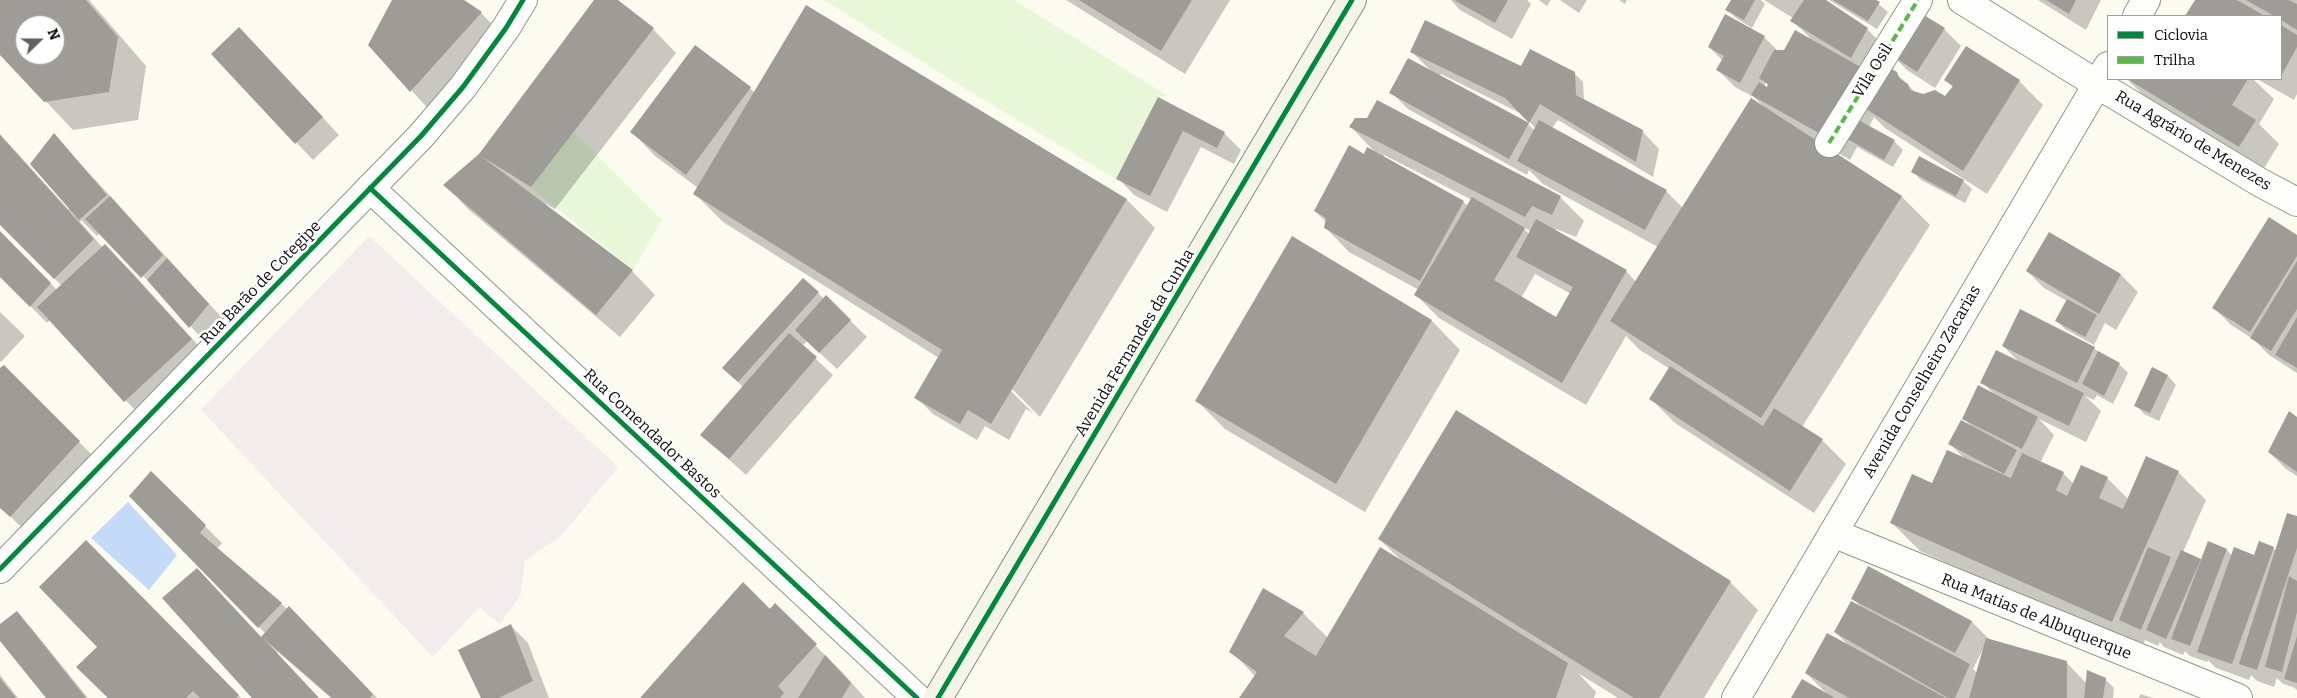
<!DOCTYPE html>
<html>
<head>
<meta charset="utf-8">
<style>
	body { margin:0 }
	#map { position:relative; width:2297px; height:698px; overflow:hidden; background:#fbfbf0; font-family:Bitter,serif }
	canvas { display:block }
	.legend { position:absolute; left:2107px; top:15px; width:175px; height:65px; box-sizing:border-box; background:#fff; border:1px solid #9e9e9e; margin:0; padding:6px 9px; list-style:none; font-size:15px; color:#0c0c0c }
	.legend li { display:flex; align-items:center; gap:10px; height:25px }
	.legend b { width:25px; border:1px solid #9e9e9e }
	.north { position:absolute; left:15px; top:15px; width:50px; height:50px; box-sizing:border-box; background:#fff; border:1px solid #9e9e9e; border-radius:50%; rotate:68deg; font-size:14px; font-weight:700; line-height:20px; text-align:center; color:#0c0c0c }
	.north::after { content:''; display:block; margin:auto; width:18px; height:22px; background:#60605c; clip-path:polygon(50% 0,100% 100%,50% 72%,0 100%) }
</style>
</head>
<body>
<div id="map">
<canvas width="2297" height="698"></canvas>
<ul class="legend">
<li><b style="height:6px;background:#00873e"></b>Ciclovia</li>
<li><b style="height:6px;background:#58b947"></b>Trilha</li>
</ul>
<div class="north">N</div>
</div>
<script>
const g = document.querySelector('canvas').getContext('2d');
g.lineJoin = 'round';
function fill(path, color) { g.fillStyle = color; g.fill(path, 'evenodd'); }
const poly = rows => new Path2D(rows.map(r => 'M' + r).join(''));
function stroke(path, color, width, dash) { g.strokeStyle = color; g.lineWidth = width; g.lineCap = dash ? 'butt' : 'round'; g.setLineDash(dash || []); g.stroke(path); }
function write(font, color, halo, rows, align = 'center') {
  g.font = font + ' Bitter,serif'; g.lineWidth = 5; g.setLineDash([]); g.textBaseline = 'middle'; g.strokeStyle = halo; g.fillStyle = color; for (const [text, x, y, turn = 0] of rows) {
    g.save(); g.translate(x, y); g.rotate((+turn || 0) * Math.PI / 180); g.textAlign = isNaN(turn) ? turn : align; if (halo) g.strokeText(text, 0, 0); g.fillText(text, 0, 0); g.restore();
  }
}
const industrial = poly([
	[369,236,618,467,562,535,525,561,520,596,500,624,479,607,433,657,201,410]
]);
const pitch = poly([
	[824,0,1014,0,1168,96,1158,97,1116,179,966,89],
	[572,130,662,220,633,270,531,187]
]);
const water = poly([
	[128,502,177,555,149,590,91,538]
]);
const shadow = poly([
	[0,0,89,0,146,66,138,120,73,130,0,53],
	[25,25,55,25,55,55,25,55],
	[393,0,462,0,481,13,504,36,434,115,369,44],
	[596,0,616,0,653,29,676,53,555,209,546,204,545,206,632,271,655,295,620,337,468,209,445,185,480,155],
	[1066,0,1230,0,1185,74],
	[1451,0,1527,0,1531,4,1512,39,1460,10],
	[1539,0,1551,0,1547,6],
	[1560,0,1587,0,1579,13],
	[1619,0,1627,0,1625,4],
	[1732,0,1761,0,1765,4,1752,28,1736,18,1727,9],
	[1764,0,1824,0,1867,29,1884,46,1868,75,1896,73,1917,94,1946,98,1953,87,1946,80,2019,81,2043,105,1987,194,1885,128,1874,117,1869,127,1894,141,1903,150,1893,167,1857,147,1850,160,1838,153,1837,155,1901,196,1930,225,1802,427,1822,440,1846,464,1814,513,1675,423,1651,399,1670,369,1640,350,1626,336,1586,405,1439,318,1416,295,1419,290,1349,252,1326,228,1327,223,1315,211,1364,155,1377,154,1351,127,1560,197,1584,221,1576,237,1556,229,1555,231,1626,271,1636,282,1658,247,1543,184,1529,170,1527,175,1408,109,1391,92,1431,71,1411,51,1526,70,1574,73,1583,82,1584,101,1642,131,1659,149,1653,177,1558,120,1552,128,1666,191,1683,208,1765,108,1754,97,1735,87,1718,70,1723,61,1709,47,1764,37,1778,51,1785,51,1812,40,1792,20,1793,18],
	[1441,74,1522,114,1539,132,1538,134,1528,124,1439,76],
	[1766,83,1769,86,1768,88,1764,86],
	[1384,155,1472,200,1468,206,1463,202,1383,157],
	[1522,227,1531,231,1529,234],
	[1535,274,1571,294,1556,319,1521,298],
	[1829,0,1874,0,1888,12,1877,29],
	[2038,0,2101,0,2086,30],
	[2196,0,2297,0,2297,94,2294,100,2257,79,2281,79,2281,16,2187,16],
	[807,7,1127,200,1155,228,1040,417,1010,387,1010,390,1033,413,1026,409,1009,440,985,426,977,440,933,414,916,397,939,358,723,222,695,194,698,188,655,156,632,132,750,88,755,93],
	[1944,29,1961,46,1935,88,1907,70,1890,53],
	[256,46,339,135,313,160,212,54],
	[2127,79,2253,79,2274,99,2259,124,2279,144,2263,170,2146,98],
	[1158,99,1224,133,1241,150,1234,164,1201,147,1167,212,1134,195,1118,178],
	[0,134,68,209,70,208,54,135,226,322,207,344,160,293,100,233,97,236,81,220,80,222,103,248,105,246,129,269,215,364,149,425,50,320,47,323,0,275,0,233,57,290,62,286,0,224],
	[1913,172,1963,181,1972,189,1965,203,1921,180],
	[2049,233,2121,275,2138,292,2116,330,2105,323,2094,345,2065,329,2057,321,2067,301,2044,288,2027,271],
	[2297,236,2297,373,2269,355,2253,339,2231,325,2214,308],
	[1293,238,1432,321,1460,350,1365,512,1225,429,1197,401],
	[818,293,824,299,826,297,867,337,837,369,807,341,802,346,833,375,746,475,702,435,743,387,724,368],
	[0,312,25,336,1,362,0,361],
	[2003,346,2094,348,2102,355,2119,364,2128,373,2113,404,2097,395,2094,400,2085,396,2101,411,2086,442,2039,419,2054,435,2040,463,2063,473,2074,484,2107,478,2128,499,2178,472,2206,500,2183,552,2202,562,2227,550,2232,556,2255,556,2273,548,2276,551,2297,518,2297,690,2293,687,2283,684,2277,678,2274,687,2257,681,2251,675,2249,680,2216,668,2208,660,2207,662,2190,656,2185,651,2183,655,2164,647,2160,642,2158,646,2145,640,2141,650,1920,551,1892,523,1932,484,1965,459,1950,444,1971,426,1963,418,1994,394,1982,382,2020,363],
	[4,367,96,459,34,540,0,506,0,370],
	[2153,369,2168,376,2176,385,2159,421,2144,414,2136,405],
	[2297,419,2297,476,2286,469,2269,452],
	[151,473,222,543,217,549,306,625,377,698,331,698,278,652,277,653,319,698,253,698,220,593,262,638,266,634,131,496],
	[1379,539,1730,582,1758,610,1704,698,1618,698,1578,673,1596,692,1594,698,1241,698,1255,676,1231,651,1264,590,1303,613,1328,638,1401,560],
	[86,542,241,698,109,698,99,647],
	[1869,568,1972,622,1989,639,2066,662,2087,684,2105,679,2114,688,2113,698,1792,698,1827,694,1806,673,1849,646,1835,632,1860,606,1853,599],
	[1982,651,1983,652,1977,673,1973,669],
	[775,605,844,674,865,698,642,698],
	[17,613,33,630,88,698,47,698,0,639,0,626],
	[511,626,528,643,549,698,482,698],
	[0,675,18,698,0,698],
	[2140,694,2153,698,2139,698]
]);
const building = poly([
	[0,0,86,0,118,37,109,92,44,102,0,55],
	[25,25,55,25,55,55,25,55],
	[392,0,464,0,482,12,410,92,368,45],
	[594,0,618,0,654,28,531,187,481,156,633,270,596,315,443,185,479,154],
	[1079,0,1192,0,1161,51],
	[1454,0,1508,0,1495,23],
	[1731,0,1755,0,1744,20,1725,10],
	[1804,0,1826,0,1868,28,1851,58,1790,21],
	[1833,0,1876,0,1880,2,1868,21],
	[2046,0,2076,0,2069,14],
	[2195,0,2237,0,2265,16,2185,16],
	[2246,0,2289,0,2297,4,2297,30,2281,20,2281,16,2274,16],
	[806,5,1127,199,991,424,968,410,960,424,914,398,942,350,693,194],
	[1916,10,1945,28,1917,72,1889,54],
	[1725,14,1765,36,1740,83,1716,70,1724,56,1708,47],
	[1425,20,1521,66,1530,49,1575,72,1576,95,1643,130,1636,162,1540,104,1529,123,1505,98,1410,52],
	[2281,25,2297,35,2297,47,2281,76],
	[239,27,323,117,295,144,211,54],
	[1795,30,1864,69,1826,137,1751,95,1759,82,1767,87,1768,84,1759,78,1774,50,1784,50],
	[695,45,751,87,686,175,630,132],
	[1966,46,2020,80,1963,171,1860,105,1885,65,1897,72,1899,78,1908,84,1910,90,1923,94,1935,90,1945,96,1953,86,1944,80],
	[1408,58,1529,123,1509,159,1389,93],
	[2127,79,2248,79,2232,105,2256,120,2239,147],
	[1158,97,1225,132,1217,148,1183,131,1150,196,1116,179],
	[1751,98,1902,196,1761,418,1610,321],
	[1377,100,1561,196,1552,215,1532,206,1525,217,1349,127,1355,118,1367,118],
	[1849,115,1895,140,1884,160,1839,134],
	[1539,120,1667,190,1645,230,1517,161],
	[54,133,107,195,79,220,30,164],
	[0,135,94,239,54,279,0,225],
	[1349,145,1364,154,1367,147,1464,201,1420,281,1324,228,1326,218,1314,211],
	[1919,156,1964,180,1956,196,1911,172],
	[110,196,163,255,141,278,85,219],
	[1472,197,1525,228,1494,280,1556,317,1573,287,1516,257,1536,219,1627,270,1562,383,1414,295],
	[2269,217,2297,235,2297,256,2250,332,2212,308],
	[0,231,51,283,30,307,0,277],
	[2049,232,2121,274,2099,314,2026,271],
	[1292,236,1432,320,1336,484,1195,401],
	[105,244,192,339,124,402,37,307],
	[167,258,209,304,189,328,147,280],
	[2297,261,2297,309,2271,351,2250,338],
	[803,278,819,292,738,382,722,368],
	[826,295,851,320,819,353,795,330],
	[2067,299,2097,315,2085,337,2055,321],
	[2020,309,2095,347,2077,383,2002,346],
	[2297,317,2297,368,2275,355],
	[789,333,817,357,729,459,700,435],
	[1996,350,2084,393,2069,426,1980,383],
	[2098,351,2120,363,2104,396,2082,384],
	[4,365,80,441,10,517,0,508,0,368],
	[1670,366,1763,426,1774,408,1823,439,1790,491,1649,399],
	[2152,367,2168,375,2150,413,2134,406],
	[1978,385,2038,417,2022,449,1962,419],
	[1456,410,1731,581,1659,698,1634,698,1378,539],
	[2289,411,2297,417,2297,472,2268,452],
	[1961,420,2017,450,2004,474,1948,444],
	[1947,450,2011,478,2022,453,2064,472,2056,490,2067,496,2081,465,2108,477,2099,498,2123,509,2146,456,2179,471,2112,622,1890,523,1912,474,1932,483],
	[151,471,206,525,200,533,282,603,258,628,129,496],
	[2287,513,2297,516,2297,548,2257,670,2239,664],
	[86,540,239,695,236,698,200,698,193,691,186,698,108,698,76,667,97,647,39,587],
	[2208,541,2227,549,2190,646,2171,639],
	[2259,541,2274,547,2232,664,2197,652,2234,547,2254,555],
	[1380,547,1568,663,1556,698,1239,698,1257,672,1229,652,1263,588,1304,612,1284,636,1316,656],
	[2148,547,2171,557,2141,630,2119,620],
	[2181,550,2201,559,2166,639,2146,630],
	[1868,566,1972,621,1955,653,1851,599],
	[197,568,261,637,289,606,373,694,370,698,332,698,263,638,319,698,252,698,162,598],
	[2289,576,2297,581,2297,612,2282,672,2265,667],
	[743,582,770,609,775,603,817,644,778,686,784,693,780,698,640,698],
	[1851,601,1970,664,1955,698,1948,698,1834,632],
	[17,611,86,698,46,698,0,641,0,624],
	[511,624,533,681,499,698,481,698,458,650],
	[1827,633,1946,698,1849,698,1805,673],
	[2297,636,2297,683,2284,679],
	[1986,638,2067,661,2067,698,1969,698],
	[825,655,851,683,842,698,798,698],
	[2087,670,2106,678,2103,698,2084,698],
	[0,678,16,698,0,698],
	[1802,679,1835,698,1791,698]
]);
const minor = poly([
	[1962,0,2097,84,2261,183,2297,202],
	[2137,16,2146,0],
	[1829,143,1918,0],
	[370,188,917,698],
	[1833,533,2238,698],
	[1736,698,2108,66]
]);
const tertiary = poly([
	[0,569,421,136,463,87,506,28,523,0]
]);
const secondary = poly([
	[938,698,1352,0]
]);
const quiet = poly([
	[1829,143,1918,0]
]);
const cycleway = poly([
	[370,188,917,698],
	[0,569,421,136,463,87,506,28,523,0],
	[938,698,1352,0]
]);
const streetNames = [
	["Vila Osil",1873,71,-58],
	["Rua Agrário de Menezes",2193,141,31],
	["Rua Barão de Cotegipe",261,283,-46],
	["Avenida Fernandes da Cunha",1135,343,-59],
	["Avenida Conselheiro Zacarias",1922,382,-60],
	["Rua Comendador Bastos",652,434,43],
	["Rua Matias de Albuquerque",2036,617,22]
];
fill(industrial, '#f3eced');
fill(pitch, '#e8f7d8');
fill(water, '#c3daf8');
fill(shadow, '#0003');
fill(building, '#9e9c96');
stroke(minor, '#94948f', 30);
stroke(tertiary, '#94948f', 30);
stroke(secondary, '#8a8a85', 30);
stroke(minor, '#fefefd', 28);
stroke(tertiary, '#fefefd', 28);
stroke(secondary, '#f3f5e8', 28);
stroke(quiet, '#58b947', 4, [8, 4]);
stroke(cycleway, '#00873e', 5);
write('16px', '#0c0c0c', '#fff', streetNames);
</script>
</body>
</html>
